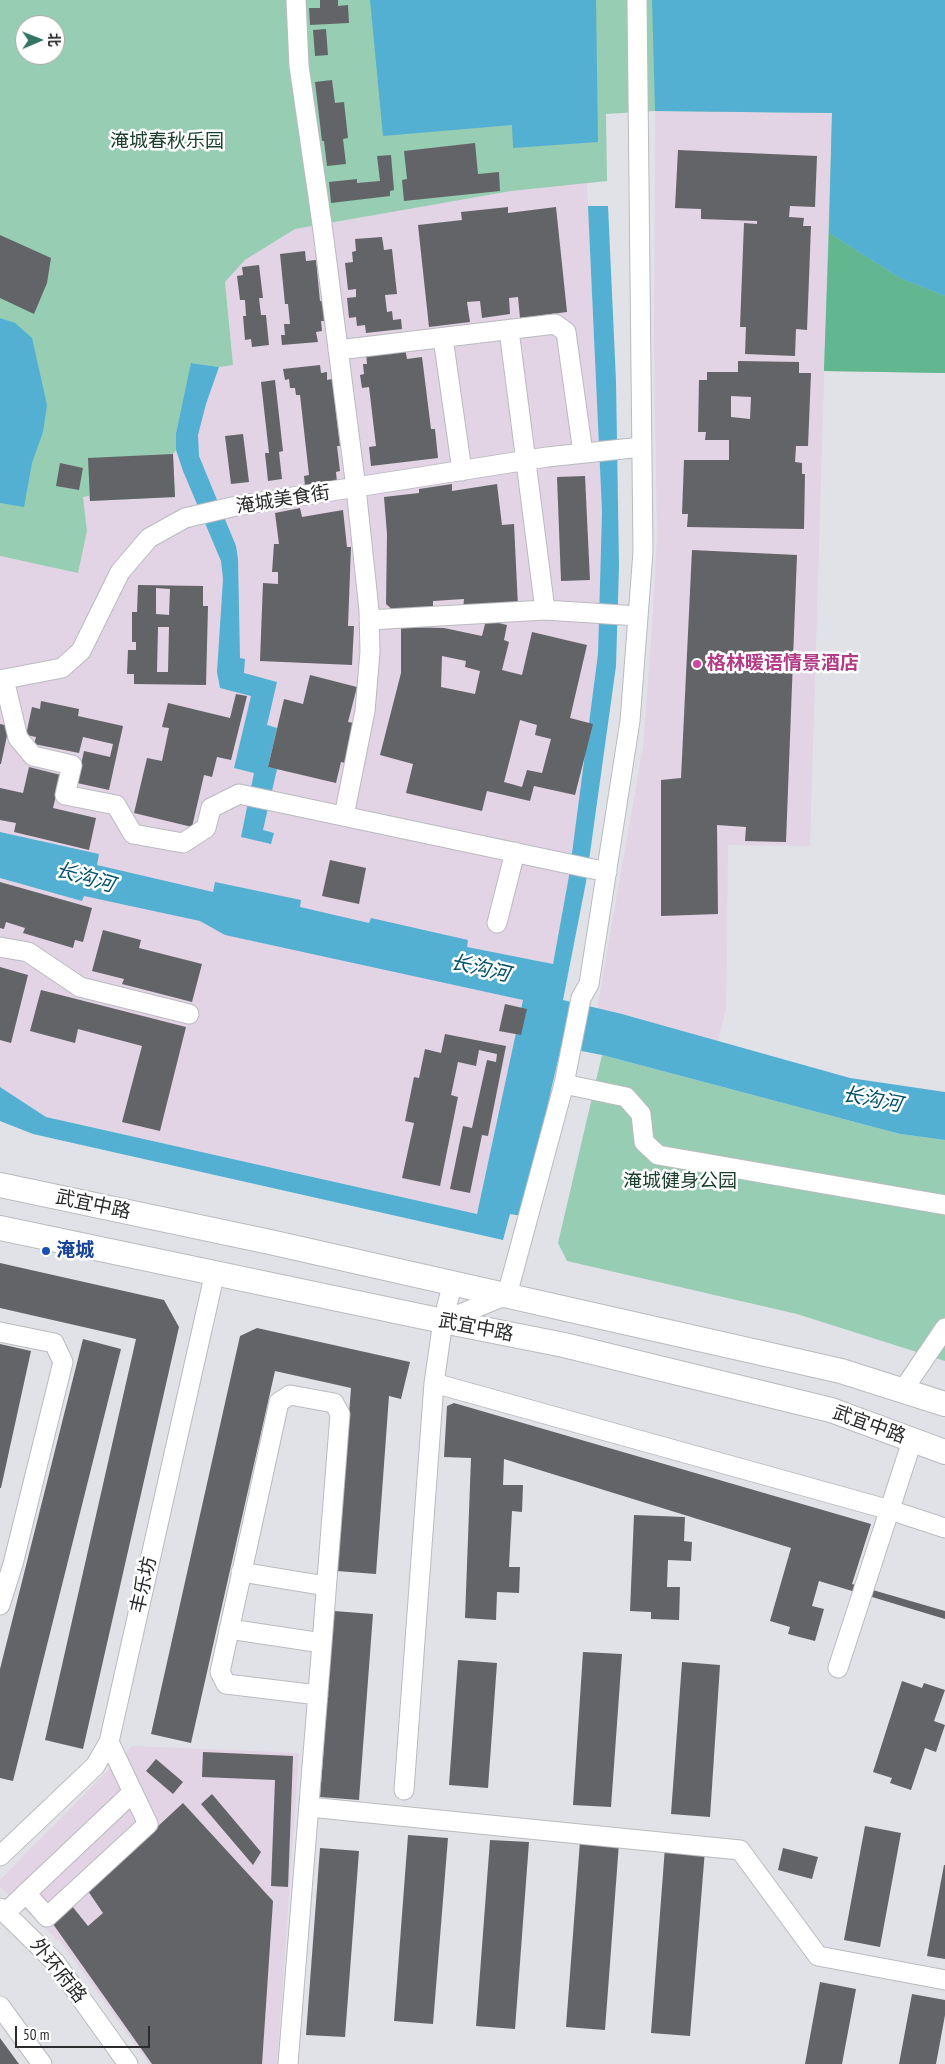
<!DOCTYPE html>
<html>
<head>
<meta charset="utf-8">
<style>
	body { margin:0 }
	#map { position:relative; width:945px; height:2064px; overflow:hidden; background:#e0e2e7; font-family:"PT Sans Narrow","Noto Sans SC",sans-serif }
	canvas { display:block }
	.north { position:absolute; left:15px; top:15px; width:50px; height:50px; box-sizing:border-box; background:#fff; border:1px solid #aaaaab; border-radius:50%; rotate:89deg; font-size:14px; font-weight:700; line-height:20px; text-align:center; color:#2a2b2c }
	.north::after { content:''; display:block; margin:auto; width:18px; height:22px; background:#347462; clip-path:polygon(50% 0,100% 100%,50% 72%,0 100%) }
	.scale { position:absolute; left:15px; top:2026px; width:135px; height:22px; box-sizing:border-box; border:2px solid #2a2b2c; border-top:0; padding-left:6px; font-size:15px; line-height:18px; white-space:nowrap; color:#2a2b2c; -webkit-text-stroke:4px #fff; paint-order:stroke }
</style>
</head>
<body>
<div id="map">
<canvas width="945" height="2064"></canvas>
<div class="north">北</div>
<div class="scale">50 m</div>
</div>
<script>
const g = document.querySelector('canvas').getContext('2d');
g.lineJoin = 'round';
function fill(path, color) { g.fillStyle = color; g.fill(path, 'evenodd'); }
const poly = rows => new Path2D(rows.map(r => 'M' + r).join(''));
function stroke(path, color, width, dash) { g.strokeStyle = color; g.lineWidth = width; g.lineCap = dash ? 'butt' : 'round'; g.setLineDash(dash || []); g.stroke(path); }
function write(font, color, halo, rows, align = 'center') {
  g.font = font + ' "PT Sans Narrow","Noto Sans SC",sans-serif'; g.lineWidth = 5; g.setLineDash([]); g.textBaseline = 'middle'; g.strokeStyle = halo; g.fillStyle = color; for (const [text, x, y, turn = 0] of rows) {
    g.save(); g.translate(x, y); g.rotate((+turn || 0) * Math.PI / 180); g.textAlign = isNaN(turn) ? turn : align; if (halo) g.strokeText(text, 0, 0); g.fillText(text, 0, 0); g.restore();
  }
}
const commercial = poly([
	[655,111,832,112,810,846,728,845,726,1008,718,1041,622,1014,597,1009,643,747,651,643,657,538,654,343],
	[587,182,602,512,598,654,569,876,553,964,523,1000,477,1214,46,1117,0,1087,0,556,78,573,87,531,83,497,90,496,90,501,173,454,191,363,233,365,225,282,245,260,295,229,511,191],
	[132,1746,299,1753,277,2064,149,2064,64,1946,0,1887,0,1880]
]);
const green = poly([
	[0,0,945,0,945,373,824,371,832,113,655,111,606,114,607,181,511,191,295,229,245,260,225,282,233,365,219,367,192,363,176,433,176,450,173,454,175,497,90,501,89,496,83,497,87,531,78,573,0,556],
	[25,25,55,25,55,55,25,55],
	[602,1055,900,1134,945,1140,945,1361,797,1314,567,1261,558,1243]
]);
const forest = poly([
	[829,233,900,278,945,296,945,373,824,371]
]);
const water = poly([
	[370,0,596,0,598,142,513,148,512,125,383,136],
	[652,0,945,0,945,296,900,278,829,233,832,113,655,111],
	[588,206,608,206,616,381,619,566,616,666,586,882,563,1000,622,1014,850,1078,945,1092,945,1140,900,1134,602,1055,561,1047,522,1216,510,1214,503,1240,33,1134,0,1121,0,1087,46,1117,477,1214,523,1000,225,935,200,921,84,896,82,901,0,878,0,832,99,854,97,865,213,892,215,882,301,900,300,907,369,923,371,918,468,940,467,947,553,964,569,876,598,654,602,512],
	[0,318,15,323,32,338,47,405,43,432,32,463,24,507,0,503],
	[191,363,219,367,206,404,198,435,199,456,236,546,238,559,240,658,245,659,244,673,277,682,267,725,277,728,268,767,277,769,263,830,274,833,271,844,241,837,254,773,234,768,251,696,220,688,217,672,223,579,221,561,183,471,176,450,176,433]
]);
const building = poly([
	[320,0,338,0,338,6,348,5,349,23,310,25,309,8,320,8],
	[326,29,328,55,315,56,313,30],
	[332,80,335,103,344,102,348,138,343,139,346,164,327,166,324,141,322,141,315,82],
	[475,143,478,174,499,172,500,191,404,201,402,180,407,179,404,151],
	[678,150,817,156,815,207,790,206,789,217,804,218,803,226,811,226,807,330,796,329,795,356,745,354,746,327,740,327,744,223,757,224,757,221,701,219,701,209,675,208],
	[391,155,394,190,390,191,390,196,331,203,329,182,357,179,357,183,380,181,377,156],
	[508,207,508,213,556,207,567,312,520,318,518,297,509,298,510,314,482,318,480,301,467,302,470,322,429,327,418,225,462,220,461,212],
	[0,235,51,258,47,283,34,314,0,298],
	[382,237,384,250,392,249,397,294,385,295,387,312,392,311,393,320,401,319,402,329,366,333,365,325,357,326,356,317,349,318,347,298,356,297,356,289,348,290,345,263,353,262,352,252,356,251,355,239],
	[305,251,306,261,316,260,320,301,324,301,326,321,321,321,322,331,316,332,318,342,282,345,281,335,285,335,284,324,290,324,288,304,285,304,280,254],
	[259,265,263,298,259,298,261,315,266,315,269,345,252,347,251,339,245,340,243,316,246,316,245,300,240,300,237,276,243,275,242,267],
	[405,348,407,359,422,357,431,429,435,429,438,458,371,466,369,447,376,446,369,387,362,388,360,375,364,374,363,364,367,364,366,353],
	[738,361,799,362,799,373,811,373,808,446,796,446,795,462,802,463,802,474,805,474,804,529,687,527,688,514,682,514,684,460,729,460,729,440,705,440,706,432,698,432,699,380,707,380,707,372,738,372],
	[731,396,751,397,750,419,731,417],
	[320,365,321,373,327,372,327,380,332,379,340,446,337,446,340,471,336,472,337,482,305,486,304,476,309,475,300,395,296,395,295,388,290,388,289,379,285,380,283,369],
	[275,380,283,451,279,452,282,479,268,481,265,453,269,453,261,382],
	[243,434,249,482,231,484,225,436],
	[173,454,175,497,90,501,88,458],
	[60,463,83,468,79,490,56,486],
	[585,476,590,580,561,581,557,477],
	[452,484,452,491,497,484,502,525,514,524,518,607,463,609,464,599,433,601,433,610,394,611,386,604,387,534,384,497,419,493,419,489],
	[300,508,302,517,343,510,347,547,351,547,348,626,354,626,352,665,260,661,263,583,278,584,278,572,272,572,274,544,279,544,275,513],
	[692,550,797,555,786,842,745,841,746,827,717,825,718,914,661,916,661,780,681,778],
	[138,585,203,586,203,606,208,606,206,685,134,684,134,674,127,674,128,650,136,650,136,642,132,642,132,612,137,612],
	[156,588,170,589,169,615,156,614],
	[158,627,169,627,168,672,157,672],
	[486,620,507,625,504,640,509,642,502,670,522,675,532,632,587,645,570,718,593,724,575,795,534,786,530,801,487,791,482,811,406,793,413,764,380,755,401,673,401,627,444,628,482,636],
	[442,656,466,661,465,667,480,671,475,694,441,687],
	[520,720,537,725,535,735,551,739,542,773,527,770,522,787,504,782],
	[310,675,357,687,348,722,354,723,345,763,341,762,336,783,268,767,284,699,303,704],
	[236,694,247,696,231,760,217,757,212,777,204,775,192,827,134,813,147,758,162,761,169,728,162,727,168,703,230,718],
	[41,701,79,709,78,716,123,726,109,790,77,783,84,751,110,757,113,744,83,737,79,753,34,744,36,737,26,735,32,707,40,709],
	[0,724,9,726,1,764,0,764],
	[29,767,61,775,53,808,96,818,89,850,14,832,16,823,0,820,0,788,23,793],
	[330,860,366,868,359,904,322,896],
	[0,882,92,908,83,942,75,940,73,948,23,933,25,928,6,922,4,929,0,928],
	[103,930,141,940,139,948,202,964,192,1002,122,984,124,979,92,971],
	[0,967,28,975,11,1043,0,1040],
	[41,990,186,1027,160,1131,122,1122,142,1046,78,1029,75,1043,30,1031],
	[505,1004,527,1009,521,1035,499,1031],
	[445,1034,506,1046,488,1136,482,1135,470,1193,450,1189,463,1126,472,1128,487,1060,496,1062,497,1054,479,1050,476,1066,458,1062,451,1095,458,1097,440,1186,402,1178,414,1123,405,1121,414,1077,419,1078,425,1049,441,1053],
	[0,1263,164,1300,179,1327,83,1749,45,1740,136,1339,0,1308],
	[257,1328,410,1362,401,1399,389,1396,376,1574,337,1571,351,1388,275,1371,191,1743,151,1734,240,1336],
	[83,1339,121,1349,13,1781,0,1778,0,1669],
	[0,1344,31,1351,1,1488,0,1488],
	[454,1403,871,1524,852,1584,945,1611,945,1619,819,1581,812,1606,824,1609,815,1641,788,1634,790,1627,770,1621,791,1548,504,1459,503,1485,523,1485,522,1512,512,1511,509,1567,520,1567,519,1593,497,1592,496,1620,465,1618,471,1458,444,1457,447,1406],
	[634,1515,685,1517,684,1541,692,1542,691,1561,668,1560,667,1587,680,1587,679,1620,651,1619,651,1612,630,1611],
	[334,1611,373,1614,359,1800,320,1797],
	[583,1652,622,1654,611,1807,573,1805],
	[458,1660,497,1663,488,1788,449,1785],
	[682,1662,720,1665,710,1817,671,1814],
	[902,1681,922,1688,924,1683,945,1690,934,1721,945,1725,936,1752,925,1748,911,1790,890,1783,892,1778,873,1772],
	[203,1752,293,1756,288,1887,271,1886,275,1780,202,1777],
	[156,1759,183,1782,173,1794,146,1771],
	[212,1794,261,1852,253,1865,201,1804],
	[183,1803,273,1901,262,2064,152,2064,53,1924,72,1906,88,1926,103,1913,88,1891],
	[865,1826,901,1833,880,1947,844,1940],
	[408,1835,448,1838,433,2024,394,2021],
	[490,1840,529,1842,515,2029,476,2026],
	[580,1841,619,1843,605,2030,566,2027],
	[665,1847,705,1850,690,2036,651,2033],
	[320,1848,359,1851,345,2037,306,2035],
	[783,1848,818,1857,812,1879,778,1870],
	[944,1865,945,1865,945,1959,927,1956],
	[820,1982,856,1989,842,2064,805,2064],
	[912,1994,945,2000,945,2015,936,2064,899,2064],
	[0,2038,19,2064,0,2064]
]);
const minor = poly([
	[296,0,299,66,322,224,356,488,369,610,370,652,365,711,344,816],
	[509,330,545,610],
	[443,338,462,471],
	[338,350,555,324,566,332,583,453],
	[369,620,545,610,638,616],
	[4,679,18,738,33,756,72,765,65,795,116,805,133,834,183,843,206,828,211,808,239,794,607,872],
	[0,680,62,668,81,651,120,572,149,538,185,518,236,506,547,457,642,447],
	[497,923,515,852],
	[0,947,28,952,80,987,189,1014],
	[564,1084,626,1097,641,1114,644,1142,658,1155,945,1205],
	[443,1321,507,1295,564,1084,581,998,589,984,630,721,643,552,637,0],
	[0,1332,54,1343,63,1362,13,1564,0,1605],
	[434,1383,890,1510,945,1528],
	[903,1390,945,1328],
	[241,1572,326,1586],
	[229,1629,322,1643],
	[838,1668,912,1441],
	[404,1790,434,1383,443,1321,453,1282],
	[309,1807,740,1850,818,1956,945,1980],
	[0,1856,95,1766,109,1742,215,1272],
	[26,1893,47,1917,148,1824,109,1742],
	[0,1908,55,1962,128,2064],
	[5,1913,133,1792],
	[0,2006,42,2064],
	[288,2064,322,1643,340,1414,334,1403,290,1395,279,1402,220,1672,226,1684,318,1695]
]);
const major = poly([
	[0,1185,270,1242,841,1371,945,1404],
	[0,1228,443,1321,564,1345,831,1410,945,1452]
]);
const markers = [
	[697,664,5,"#d1479c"],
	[46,1251,5,"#1a4fb4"]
];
const parkNames = [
	["淹城春秋乐园",167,142],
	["淹城健身公园",680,1182]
];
const streetNames = [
	["淹城美食街",283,500,-9],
	["武宜中路",93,1205,12],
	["武宜中路",476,1328,11],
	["武宜中路",869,1425,20],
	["丰乐坊",144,1585,-77],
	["外环府路",58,1971,51]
];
const hotelNames = [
	["格林暖语情景酒店",707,664]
];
const transitNames = [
	["淹城",56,1251]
];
const waterNames = [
	["长沟河",85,878,16],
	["长沟河",480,969,13],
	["长沟河",872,1100,11]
];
fill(commercial, '#e2d3e5');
fill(green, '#97cdb2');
fill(forest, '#63b790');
fill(water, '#54b0d2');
fill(building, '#636468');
stroke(minor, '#b9bbbf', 21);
stroke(major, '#b9bbbf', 26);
stroke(minor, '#fff', 19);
stroke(major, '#fff', 24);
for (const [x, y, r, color] of markers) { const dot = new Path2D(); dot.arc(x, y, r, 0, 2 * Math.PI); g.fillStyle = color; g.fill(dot); stroke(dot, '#fff', 2); }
write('19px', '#1a3f2e', '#fff', parkNames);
write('19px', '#2a2b2c', '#fff', streetNames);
write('bold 19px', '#b23c85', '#fff', hotelNames, 'left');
write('bold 19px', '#164399', '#fff', transitNames, 'left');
write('italic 20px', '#00526a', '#fff', waterNames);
</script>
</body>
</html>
